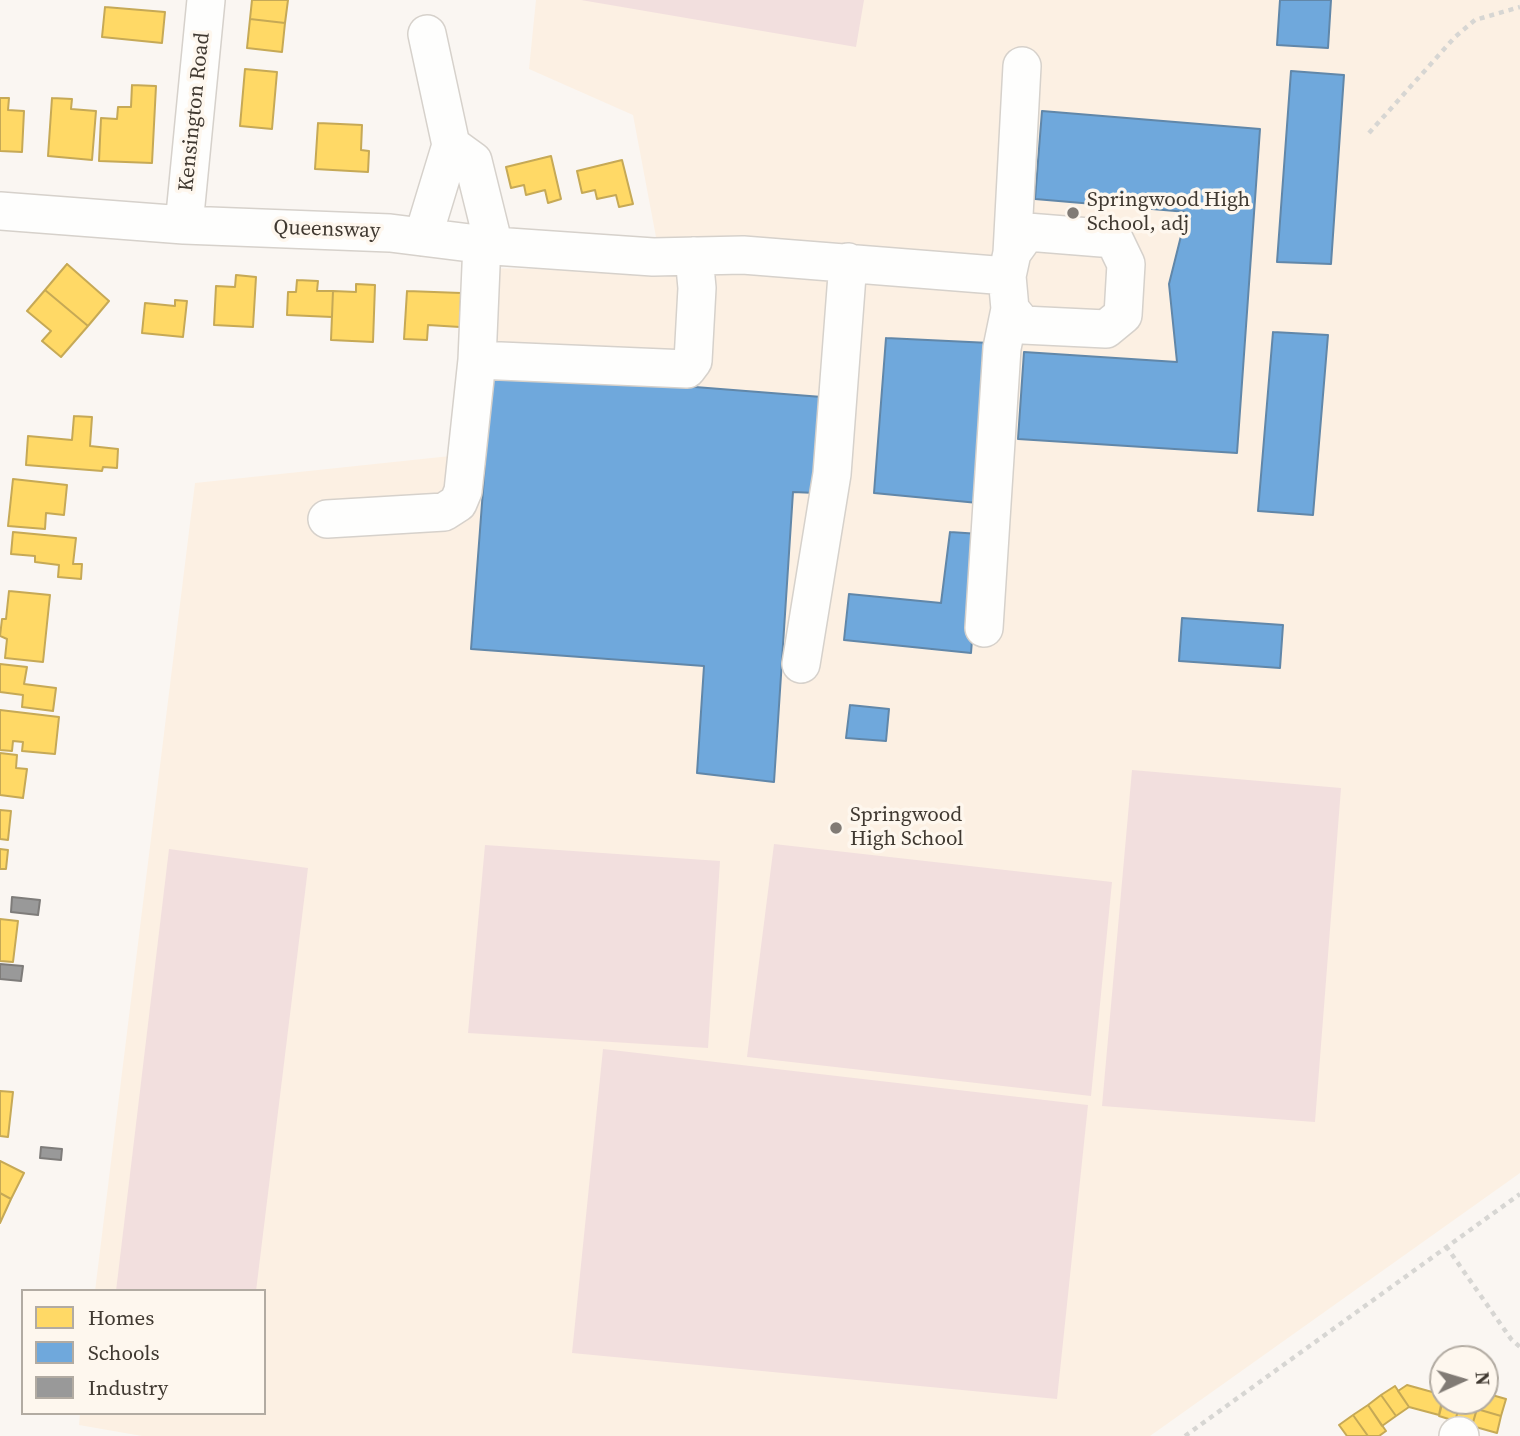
<!DOCTYPE html>
<html>
<head>
<meta charset="utf-8">
<style>
	body { margin:0 }
	#map { position:relative; width:1520px; height:1436px; overflow:hidden; background:#faf6f2; font-family:"Source Serif 4",serif }
	canvas { display:block }
	.legend { position:absolute; left:21px; top:1289px; width:245px; height:126px; box-sizing:border-box; background:#fef7ee; border:2px solid #b2aba2; margin:0; padding:9px 12px; list-style:none; font-size:21px; color:#403931 }
	.legend li { display:flex; align-items:center; gap:14px; height:35px }
	.legend b { width:35px; border:2px solid #b2aba2 }
	.north { position:absolute; left:1429px; top:1345px; width:70px; height:70px; box-sizing:border-box; background:#fef7ee; border:2px solid #b2aba2; border-radius:50%; rotate:86deg; font-size:19px; font-weight:700; line-height:28px; text-align:center; color:#403931 }
	.north::after { content:''; display:block; margin:auto; width:24px; height:32px; background:#817b75; clip-path:polygon(50% 0,100% 100%,50% 72%,0 100%) }
</style>
</head>
<body>
<div id="map">
<canvas width="1520" height="1436"></canvas>
<ul class="legend">
<li><b style="height:19px;background:#ffd966"></b>Homes</li>
<li><b style="height:19px;background:#6fa8dc"></b>Schools</li>
<li><b style="height:19px;background:#999"></b>Industry</li>
</ul>
<div class="north">N</div>
</div>
<script>
const g = document.querySelector('canvas').getContext('2d');
g.lineJoin = 'round';
function fill(path, color) { g.fillStyle = color; g.fill(path, 'evenodd'); }
const poly = rows => new Path2D(rows.map(r => 'M' + r).join(''));
function stroke(path, color, width, dash) { g.strokeStyle = color; g.lineWidth = width; g.lineCap = dash ? 'butt' : 'round'; g.setLineDash(dash || []); g.stroke(path); }
function write(font, color, halo, rows, align = 'center') {
  g.font = font + ' "Source Serif 4",serif'; g.lineWidth = 7; g.setLineDash([]); g.textBaseline = 'middle'; g.strokeStyle = halo; g.fillStyle = color; for (const [text, x, y, turn = 0] of rows) {
    g.save(); g.translate(x, y); g.rotate((+turn || 0) * Math.PI / 180); g.textAlign = isNaN(turn) ? turn : align; if (halo) g.strokeText(text, 0, 0); g.fillText(text, 0, 0); g.restore();
  }
}
const built = poly([
	[536,0,1520,0,1520,1173,1150,1436,142,1436,79,1425,80,1413,264,1413,264,1291,95,1291,195,483,460,455,479,268,649,271,656,237,633,115,529,69]
]);
const green = poly([
	[581,0,864,0,856,47],
	[1132,770,1341,788,1315,1122,1102,1106],
	[774,844,1112,882,1091,1096,747,1057],
	[485,845,720,861,708,1048,468,1033],
	[169,849,308,868,256,1291,116,1291],
	[603,1049,1088,1105,1057,1399,572,1353]
]);
const homes = poly([
	[252,0,288,0,285,23,250,19,252,0],
	[105,7,165,12,162,43,102,37,105,7],
	[250,19,285,23,282,52,247,48,250,19],
	[245,69,277,72,272,129,240,126,245,69],
	[132,85,156,86,152,163,99,161,101,118,117,119,118,107,131,107,132,85],
	[0,98,9,98,8,110,24,111,22,152,0,151,0,98],
	[52,98,72,99,71,109,96,111,92,160,48,156,52,98],
	[318,123,362,125,361,150,369,151,368,172,315,169,318,123],
	[551,156,561,199,548,203,545,190,526,195,524,185,511,188,506,167,551,156],
	[622,160,633,204,619,207,616,195,597,199,595,190,582,193,577,171,622,160],
	[67,264,109,301,88,326,45,290,67,264],
	[236,275,256,277,253,327,214,325,216,286,235,287,236,275],
	[297,280,318,281,317,291,333,291,332,317,287,315,288,292,296,292,297,280],
	[356,284,375,285,373,342,331,340,333,291,356,292,356,284],
	[45,290,88,326,61,357,42,341,51,331,27,311,45,290],
	[407,291,461,293,460,327,428,325,427,340,404,339,407,291],
	[175,300,187,301,183,337,142,333,145,303,175,306,175,300],
	[74,416,92,417,90,446,118,449,117,468,103,467,102,471,26,465,28,436,72,440,74,416],
	[13,479,67,485,64,515,46,513,45,529,8,526,13,479],
	[13,532,76,538,73,564,82,564,81,579,58,577,59,565,35,562,35,556,11,554,13,532],
	[9,591,50,595,43,662,5,658,7,639,0,636,2,619,6,619,9,591],
	[0,664,27,667,24,684,56,688,53,711,22,707,23,695,0,692,0,664],
	[0,710,59,717,55,754,22,751,23,742,13,741,12,751,0,750,0,710],
	[0,753,17,755,16,768,27,769,23,798,0,795,0,753],
	[0,810,11,811,8,840,0,839,0,810],
	[0,849,8,850,6,869,0,869,0,849],
	[0,919,18,921,13,962,0,961,0,919],
	[0,1091,13,1092,8,1137,0,1136,0,1091],
	[0,1161,24,1173,11,1199,0,1193,0,1161],
	[0,1193,11,1199,0,1223,0,1193],
	[1407,1385,1443,1395,1439,1415,1409,1407,1398,1391,1407,1385],
	[1395,1386,1409,1407,1396,1416,1381,1395,1395,1386],
	[1485,1393,1506,1399,1501,1416,1477,1409,1479,1401,1485,1401,1485,1393],
	[1381,1395,1396,1416,1382,1426,1368,1405,1381,1395],
	[1443,1400,1461,1401,1455,1421,1439,1416,1443,1400],
	[1461,1401,1479,1401,1472,1426,1455,1421,1461,1401],
	[1368,1405,1386,1431,1379,1436,1368,1436,1353,1415,1368,1405],
	[1477,1409,1501,1416,1497,1433,1472,1426,1477,1409],
	[1353,1415,1368,1436,1347,1436,1339,1425,1353,1415]
]);
const schools = poly([
	[1280,0,1331,0,1328,48,1277,45,1280,0],
	[1291,71,1344,75,1331,264,1277,262,1291,71],
	[1042,111,1260,129,1237,453,1018,439,1024,352,1177,362,1169,284,1187,212,1035,199,1042,111],
	[1273,332,1328,335,1313,515,1258,511,1273,332],
	[886,338,990,343,978,503,874,493,886,338],
	[492,371,822,397,816,493,793,492,774,782,697,773,704,666,471,649,492,371],
	[950,532,980,534,971,653,844,640,849,594,941,603,950,532],
	[1182,618,1283,625,1280,668,1179,661,1182,618],
	[850,705,889,709,886,741,846,738,850,705]
]);
const industry = poly([
	[12,897,40,900,38,915,11,912,12,897],
	[0,964,23,966,21,981,0,979,0,964],
	[41,1147,62,1149,61,1160,40,1158,41,1147]
]);
const path = poly([
	[1369,133,1455,37,1475,20,1520,7],
	[1446,1246,1511,1339,1520,1347],
	[1185,1436,1520,1194]
]);
const minor = poly([
	[427,34,451,145,473,161,494,246],
	[0,211,184,225,390,233,494,246,653,257,743,255,1007,276],
	[184,225,206,0],
	[1027,232,1114,239,1126,264,1123,315,1106,329,1023,325,1010,309,1007,276,1012,253,1027,232],
	[423,237,451,145],
	[1012,253,1022,66],
	[477,360,687,369,693,361,697,288,694,256],
	[327,519,444,512,458,503,463,491,477,360,482,243],
	[984,628,1002,348,1010,309],
	[801,664,832,474,848,262],
	[1458,1436,1460,1436]
]);
const markers = [
	[1073,213,7,"#817b75"],
	[836,828,7,"#817b75"]
];
const streetNames = [
	["Kensington Road",195,112,-84],
	["Queensway",327,230,2]
];
const poiNames = [
	["Springwood High",1087,201],
	["School, adj",1087,225],
	["Springwood",850,816],
	["High School",850,840]
];
fill(built, '#fcf0e3');
fill(green, '#f2dfde');
fill(homes, '#ffd966');
stroke(homes, '#c6a956', 2);
fill(schools, '#6fa8dc');
stroke(schools, '#6187a9', 2);
fill(industry, '#999');
stroke(industry, '#7e7c7a', 2);
stroke(minor, '#d6d1cb', 40);
stroke(path, '#d7d6d3', 4.5, [5, 5]);
stroke(minor, '#fefefd', 37);
for (const [x, y, r, color] of markers) { const dot = new Path2D(); dot.arc(x, y, r, 0, 2 * Math.PI); g.fillStyle = color; g.fill(dot); stroke(dot, '#fef7ee', 2.5); }
write('21px', '#403931', '#fef7ee', streetNames);
write('21px', '#403931', '#fef7ee', poiNames, 'left');
</script>
</body>
</html>
